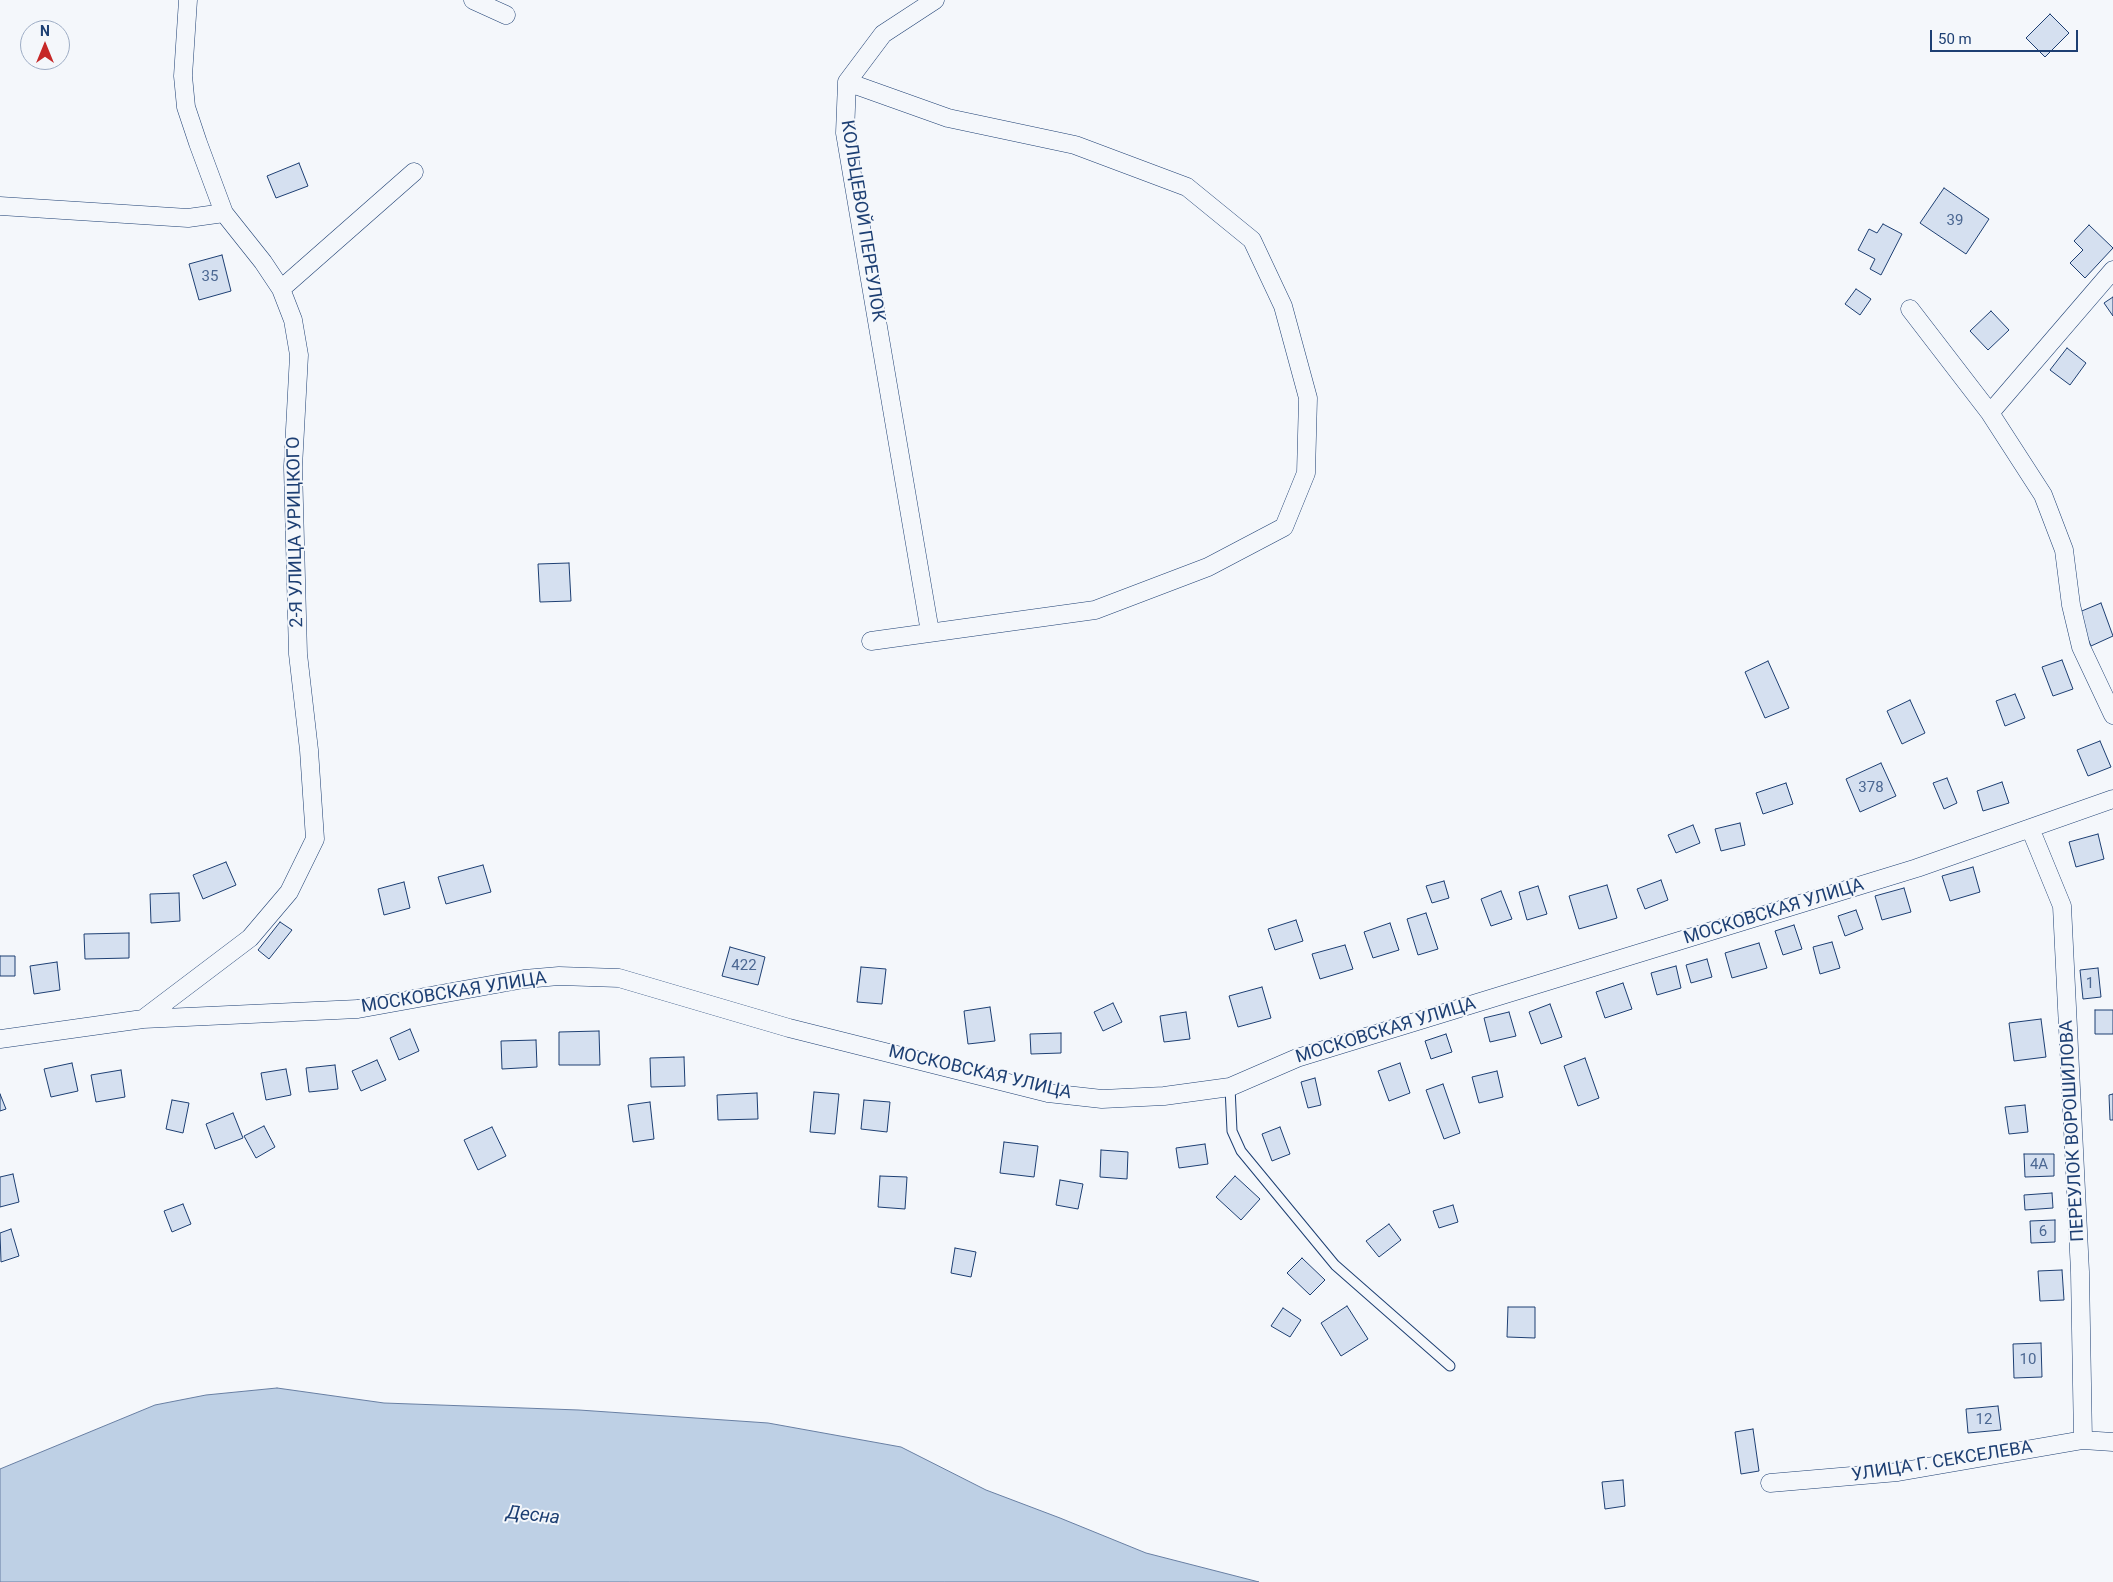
<!DOCTYPE html>
<html>
<head>
<meta charset="utf-8">
<style>
	body { margin:0 }
	#map { position:relative; width:2113px; height:1582px; overflow:hidden; background:#f4f7fb; font-family:Roboto,sans-serif }
	canvas { display:block }
	.north { position:absolute; left:20px; top:20px; width:50px; height:50px; box-sizing:border-box; background:#f4f7fb; border:1px solid #9eadc5; border-radius:50%; rotate:0deg; font-size:14px; font-weight:700; line-height:20px; text-align:center; color:#1d3f73 }
	.north::after { content:''; display:block; margin:auto; width:18px; height:22px; background:#c62828; clip-path:polygon(50% 0,100% 100%,50% 72%,0 100%) }
	.scale { position:absolute; left:1930px; top:30px; width:148px; height:22px; box-sizing:border-box; border:2px solid #1d3f73; border-top:0; padding-left:6px; font-size:15px; line-height:18px; white-space:nowrap; color:#1d3f73; -webkit-text-stroke:4px #f4f7fb; paint-order:stroke }
</style>
</head>
<body>
<div id="map">
<canvas width="2113" height="1582"></canvas>
<div class="north">N</div>
<div class="scale">50 m</div>
</div>
<script>
const g = document.querySelector('canvas').getContext('2d');
g.lineJoin = 'round';
function fill(path, color) { g.fillStyle = color; g.fill(path, 'evenodd'); }
const poly = rows => new Path2D(rows.map(r => 'M' + r).join(''));
function stroke(path, color, width, dash) { g.strokeStyle = color; g.lineWidth = width; g.lineCap = dash ? 'butt' : 'round'; g.setLineDash(dash || []); g.stroke(path); }
function write(font, color, halo, rows, align = 'center') {
  g.font = font + ' Roboto,sans-serif'; g.lineWidth = 4; g.setLineDash([]); g.textBaseline = 'middle'; g.strokeStyle = halo; g.fillStyle = color; for (const [text, x, y, turn = 0] of rows) {
    g.save(); g.translate(x, y); g.rotate((+turn || 0) * Math.PI / 180); g.textAlign = isNaN(turn) ? turn : align; if (halo) g.strokeText(text, 0, 0); g.fillText(text, 0, 0); g.restore();
  }
}
const water = poly([
	[277,1388,384,1403,579,1410,768,1423,901,1447,986,1490,1060,1518,1146,1553,1259,1582,0,1582,0,1469,155,1405,206,1395,277,1388]
]);
const building = poly([
	[2050,14,2069,33,2045,57,2026,38,2050,14],
	[299,163,308,186,276,198,267,176,299,163],
	[1944,188,1989,219,1966,254,1920,223,1944,188],
	[1883,224,1902,234,1881,275,1870,269,1875,259,1858,250,1869,229,1877,233,1883,224],
	[2089,225,2113,248,2085,278,2070,263,2083,250,2074,241,2089,225],
	[222,255,231,291,199,300,189,264,222,255],
	[1856,289,1871,299,1860,315,1845,304,1856,289],
	[2113,297,2113,316,2104,303,2113,297],
	[1991,311,2009,330,1988,350,1970,331,1991,311],
	[2067,348,2086,363,2070,385,2050,370,2067,348],
	[569,563,571,601,540,602,538,564,569,563],
	[2101,603,2113,636,2091,646,2077,613,2101,603],
	[2062,660,2073,689,2053,696,2042,667,2062,660],
	[1768,661,1789,708,1765,718,1745,672,1768,661],
	[2015,694,2025,718,2005,726,1996,701,2015,694],
	[1910,700,1925,733,1902,744,1887,711,1910,700],
	[2100,741,2111,767,2088,776,2077,750,2100,741],
	[1881,763,1896,796,1860,812,1846,779,1881,763],
	[1947,778,1957,803,1944,809,1933,783,1947,778],
	[2002,782,2009,803,1983,811,1977,791,2002,782],
	[1786,783,1793,804,1763,814,1756,793,1786,783],
	[1740,823,1745,845,1721,851,1715,829,1740,823],
	[1693,825,1700,843,1676,853,1668,835,1693,825],
	[2098,834,2104,859,2076,867,2069,842,2098,834],
	[226,862,236,885,203,899,193,875,226,862],
	[483,865,491,892,446,904,438,877,483,865],
	[1973,867,1980,892,1950,901,1942,876,1973,867],
	[1661,880,1668,900,1645,909,1637,889,1661,880],
	[1444,881,1449,898,1432,903,1426,886,1444,881],
	[404,882,410,908,384,915,378,889,404,882],
	[1607,885,1617,918,1579,929,1569,896,1607,885],
	[1538,886,1547,914,1527,920,1519,892,1538,886],
	[1904,888,1911,912,1882,920,1875,896,1904,888],
	[1501,891,1512,919,1491,926,1481,899,1501,891],
	[179,893,180,921,151,923,150,894,179,893],
	[1856,910,1863,929,1845,936,1838,916,1856,910],
	[1426,913,1438,949,1418,955,1407,919,1426,913],
	[1296,920,1303,941,1275,950,1268,929,1296,920],
	[280,922,292,930,269,959,258,950,280,922],
	[1390,923,1399,950,1373,958,1364,932,1390,923],
	[1794,925,1802,949,1783,955,1775,931,1794,925],
	[129,933,129,958,85,959,84,934,129,933],
	[1832,942,1840,968,1820,974,1813,947,1832,942],
	[1759,943,1767,968,1732,978,1725,953,1759,943],
	[1345,945,1353,969,1320,979,1312,954,1345,945],
	[730,947,765,957,758,985,722,976,730,947],
	[0,956,15,956,15,976,0,976,0,956],
	[1707,959,1712,977,1691,983,1686,965,1707,959],
	[57,962,60,990,34,994,30,966,57,962],
	[1676,966,1681,988,1657,995,1651,973,1676,966],
	[861,967,886,969,882,1004,857,1002,861,967],
	[2098,968,2101,997,2083,999,2080,970,2098,968],
	[1623,983,1632,1009,1605,1018,1596,992,1623,983],
	[1262,987,1271,1018,1238,1027,1229,996,1262,987],
	[1113,1003,1122,1022,1103,1031,1094,1012,1113,1003],
	[1550,1004,1562,1037,1541,1044,1529,1012,1550,1004],
	[990,1007,995,1041,968,1044,964,1011,990,1007],
	[2095,1010,2113,1010,2113,1034,2095,1034,2095,1010],
	[1186,1012,1190,1039,1164,1042,1160,1016,1186,1012],
	[1509,1012,1516,1036,1490,1042,1484,1018,1509,1012],
	[2041,1019,2046,1057,2014,1061,2009,1023,2041,1019],
	[410,1029,419,1051,399,1060,390,1038,410,1029],
	[599,1031,600,1065,559,1065,559,1032,599,1031],
	[1061,1033,1061,1053,1031,1054,1030,1034,1061,1033],
	[1446,1034,1452,1052,1431,1059,1425,1041,1446,1034],
	[536,1040,537,1067,502,1069,501,1041,536,1040],
	[684,1057,685,1086,651,1087,650,1058,684,1057],
	[1585,1058,1599,1098,1578,1106,1564,1066,1585,1058],
	[377,1060,386,1080,361,1091,352,1071,377,1060],
	[72,1063,78,1091,51,1097,44,1069,72,1063],
	[1400,1063,1410,1093,1389,1101,1378,1071,1400,1063],
	[335,1065,338,1089,309,1092,306,1068,335,1065],
	[286,1069,291,1095,266,1100,261,1073,286,1069],
	[121,1070,125,1097,96,1102,91,1075,121,1070],
	[1497,1071,1503,1097,1479,1103,1472,1077,1497,1071],
	[1315,1078,1321,1105,1308,1108,1301,1082,1315,1078],
	[1443,1084,1460,1133,1444,1139,1426,1090,1443,1084],
	[814,1092,839,1094,835,1134,810,1132,814,1092],
	[757,1093,758,1119,718,1120,717,1095,757,1093],
	[0,1094,6,1109,0,1111,0,1094],
	[2113,1094,2113,1120,2110,1120,2109,1095,2113,1094],
	[172,1100,189,1103,183,1133,166,1129,172,1100],
	[864,1100,890,1102,887,1132,861,1129,864,1100],
	[650,1102,654,1139,633,1142,628,1105,650,1102],
	[2025,1105,2028,1132,2009,1134,2005,1107,2025,1105],
	[233,1113,243,1138,215,1149,206,1124,233,1113],
	[264,1126,275,1147,256,1158,244,1136,264,1126],
	[492,1127,506,1156,478,1170,464,1140,492,1127],
	[1280,1127,1290,1154,1272,1161,1262,1134,1280,1127],
	[1004,1142,1038,1146,1034,1177,1000,1173,1004,1142],
	[1205,1144,1208,1164,1179,1168,1176,1148,1205,1144],
	[1101,1150,1128,1152,1127,1179,1100,1177,1101,1150],
	[2024,1154,2054,1154,2054,1176,2025,1177,2024,1154],
	[13,1174,19,1202,0,1207,0,1177,13,1174],
	[880,1176,907,1177,905,1209,878,1207,880,1176],
	[1235,1176,1260,1199,1241,1220,1216,1197,1235,1176],
	[1060,1180,1083,1184,1078,1209,1056,1205,1060,1180],
	[2052,1193,2053,1208,2025,1210,2024,1195,2052,1193],
	[183,1204,191,1224,172,1232,164,1211,183,1204],
	[1453,1205,1458,1222,1439,1228,1433,1211,1453,1205],
	[2055,1220,2055,1242,2031,1243,2030,1221,2055,1220],
	[1389,1224,1401,1240,1379,1257,1366,1241,1389,1224],
	[11,1229,19,1256,1,1262,0,1233,11,1229],
	[955,1248,976,1252,971,1277,951,1273,955,1248],
	[1302,1258,1325,1280,1310,1295,1287,1273,1302,1258],
	[2062,1270,2064,1300,2040,1301,2038,1271,2062,1270],
	[1347,1306,1368,1339,1341,1356,1321,1323,1347,1306],
	[1508,1307,1535,1307,1535,1338,1507,1337,1508,1307],
	[1283,1308,1301,1320,1290,1337,1271,1326,1283,1308],
	[2041,1343,2042,1377,2014,1378,2013,1344,2041,1343],
	[1998,1406,2001,1430,1968,1433,1966,1409,1998,1406],
	[1753,1429,1759,1471,1741,1474,1735,1432,1753,1429],
	[1623,1480,1625,1506,1605,1509,1602,1482,1623,1480]
]);
const lane = poly([
	[1230,1087,1232,1131,1241,1151,1335,1265,1450,1366]
]);
const street = poly([
	[473,0,506,15],
	[847,82,948,118,1075,145,1187,187,1252,240,1283,306,1308,398,1306,473,1284,527,1208,567,1095,610,871,641],
	[847,82,845,133,930,632],
	[847,82,883,34,935,0],
	[0,206,188,218,224,213],
	[2113,270,1990,413,2043,495,2064,550,2071,605,2081,647,2113,715],
	[281,289,414,172],
	[1910,309,1990,413],
	[2030,828,2062,906,2080,1272,2083,1440],
	[143,1019,250,938,289,892,315,839,309,750,298,654,293,467,299,355,293,320,281,289,263,262,224,213,198,143,186,107,183,76,188,0],
	[0,1039,143,1019,358,1009,524,979,559,976,619,978,789,1028,1048,1093,1102,1099,1164,1096,1230,1087,1297,1058,1917,868,2113,799],
	[1770,1483,1898,1472,2083,1440,2113,1442]
]);
const numberNames = [
	["39",1955,221],
	["35",210,277],
	["378",1871,788],
	["422",744,966],
	["1",2090,984],
	["4А",2039,1165],
	["6",2043,1232],
	["10",2028,1360],
	["12",1984,1420]
];
const streetNames = [
	["КОЛЬЦЕВОЙ ПЕРЕУЛОК",862,221,81],
	["2-Я УЛИЦА УРИЦКОГО",296,532,-91],
	["МОСКОВСКАЯ УЛИЦА",1774,912,-17],
	["МОСКОВСКАЯ УЛИЦА",454,993,-9],
	["МОСКОВСКАЯ УЛИЦА",1386,1031,-17],
	["МОСКОВСКАЯ УЛИЦА",980,1073,13],
	["ПЕРЕУЛОК ВОРОШИЛОВА",2073,1131,-93],
	["УЛИЦА Г. СЕКСЕЛЕВА",1942,1462,-9]
];
const waterNames = [
	["Десна",533,1516,6]
];
fill(water, '#bed0e5');
stroke(water, '#687fa3', 1);
fill(building, '#d5e0f0');
stroke(building, '#1d3f73', 1);
stroke(lane, '#1d3f73', 11);
stroke(street, '#1d3f73', 19);
stroke(lane, '#f4f7fb', 9);
stroke(street, '#f4f7fb', 18);
write('15px', '#4b6792', null, numberNames);
write('18px', '#1d3f73', '#f4f7fb', streetNames);
write('italic 19px', '#1d3f73', '#f4f7fb', waterNames);
</script>
</body>
</html>
